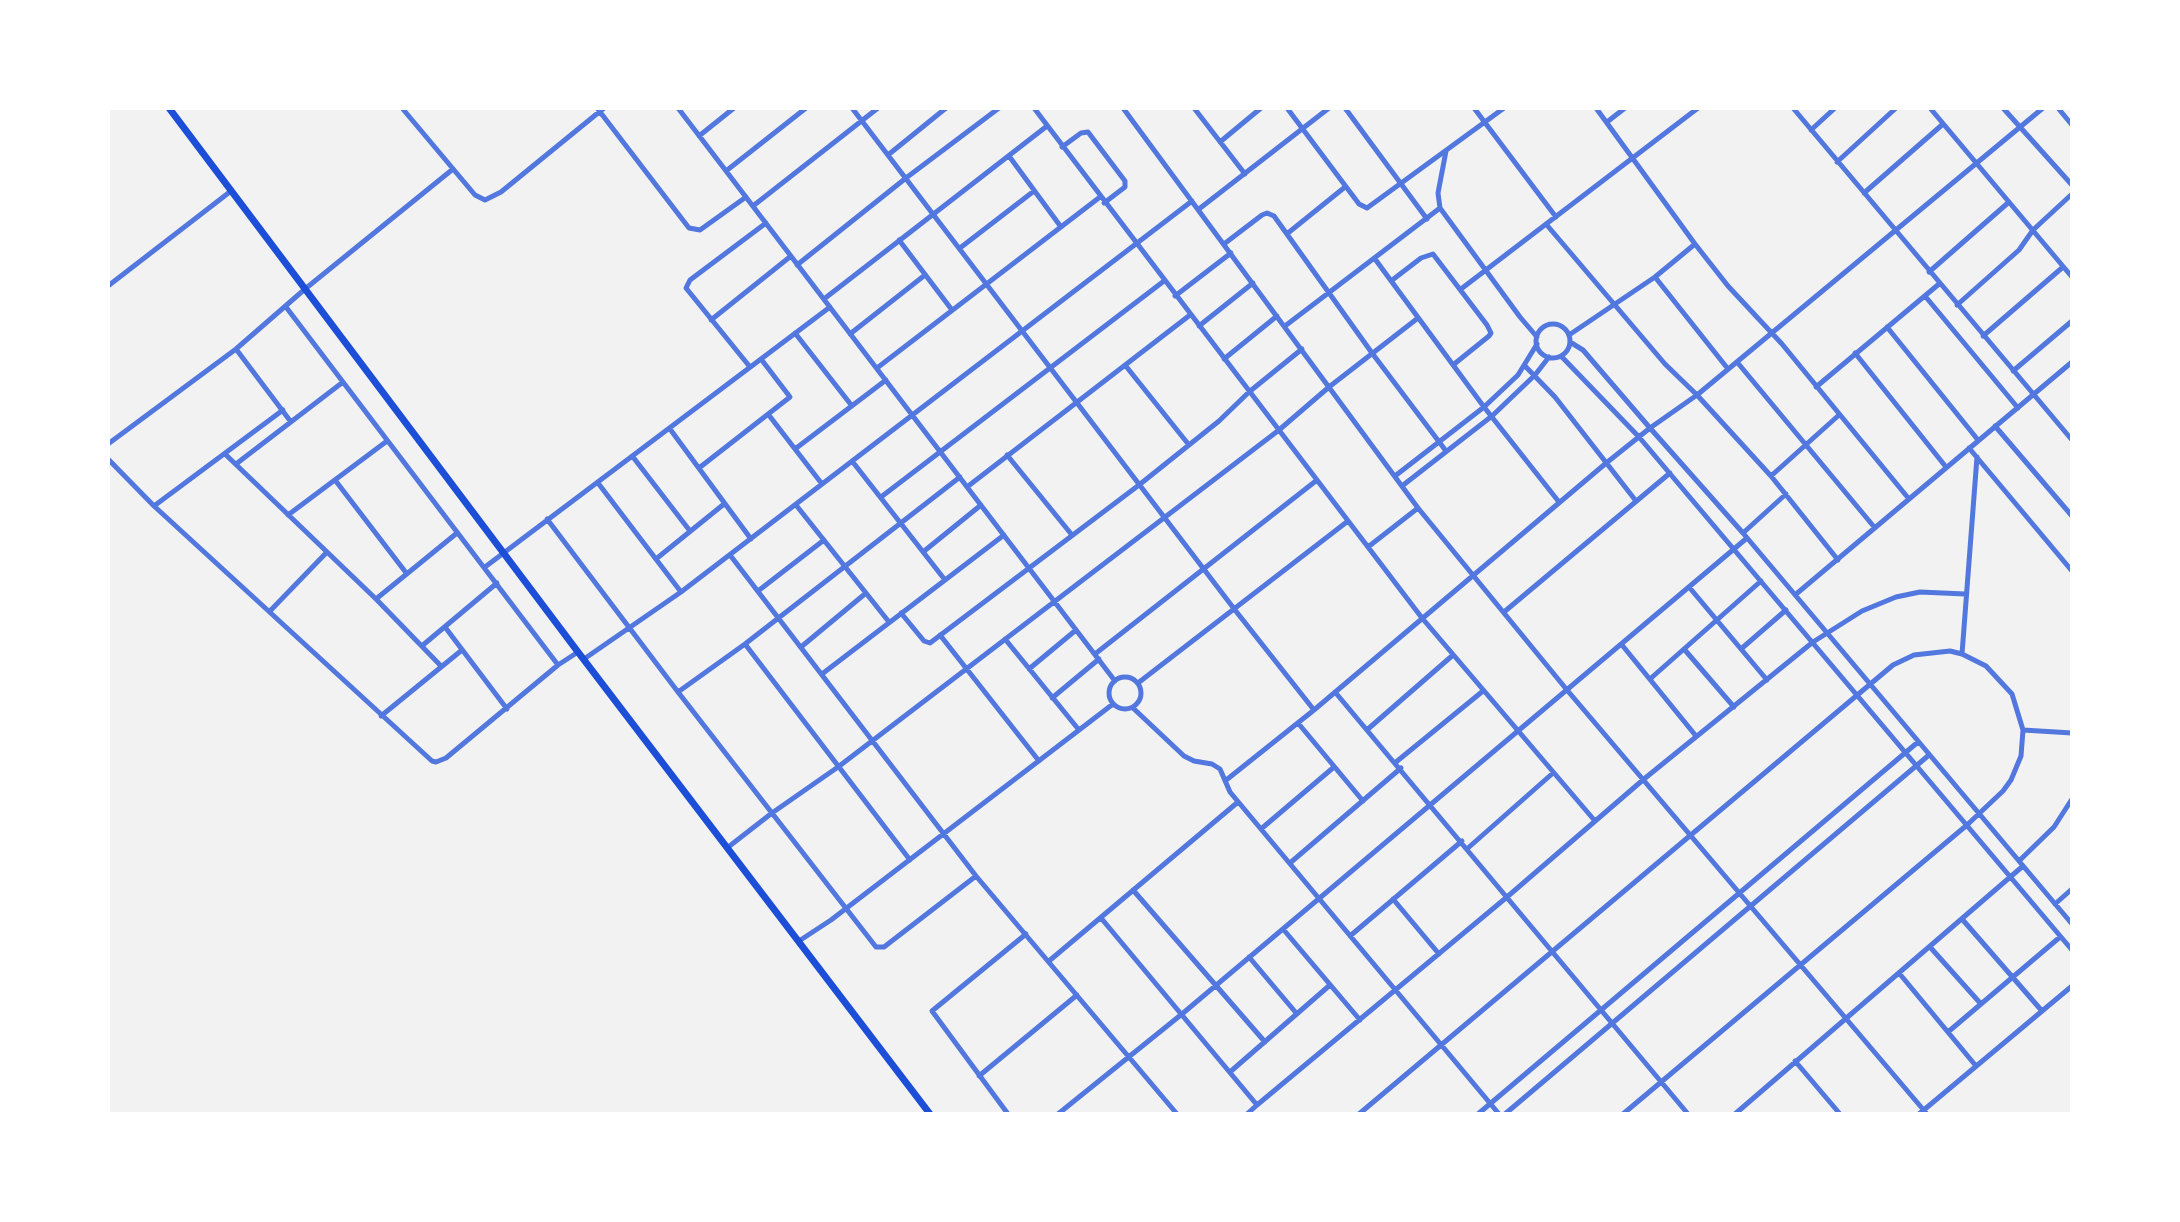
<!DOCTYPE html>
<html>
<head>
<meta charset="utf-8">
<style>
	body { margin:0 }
	#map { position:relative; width:2180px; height:1222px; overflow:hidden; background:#f2f2f2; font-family:"Noto Serif",serif }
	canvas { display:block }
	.frame { position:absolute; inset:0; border:110px solid #fff; pointer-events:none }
</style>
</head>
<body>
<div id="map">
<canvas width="2180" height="1222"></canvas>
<div class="frame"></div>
</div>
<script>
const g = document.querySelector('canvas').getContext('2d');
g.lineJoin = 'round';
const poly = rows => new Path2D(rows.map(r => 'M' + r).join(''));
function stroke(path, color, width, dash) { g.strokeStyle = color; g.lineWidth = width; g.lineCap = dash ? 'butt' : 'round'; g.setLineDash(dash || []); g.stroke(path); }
const minor = poly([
	[402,108,475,195,485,200,501,192,604,108],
	[597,108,689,228,700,230,746,197],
	[678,108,1115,681],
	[852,108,1235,610,1314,710],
	[1034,108,1422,618,1595,821],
	[1123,108,1418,508,1567,690,1927,1114],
	[1194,108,1245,174],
	[1287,108,1359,204,1367,208,1504,108],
	[1345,108,1427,219],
	[1474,108,1556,217],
	[1596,108,1695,244,1728,286,1782,344,1909,499],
	[1793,108,2072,440],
	[1930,108,2072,277],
	[2003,108,2072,185],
	[2058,108,2072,125],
	[1607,122,1625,108],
	[1811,130,1835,108],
	[699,136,734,108],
	[1220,142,1261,108],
	[1062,147,1081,133,1088,132,1125,181,1125,187,1104,203],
	[1446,151,1438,193,1440,208,1520,317,1537,337],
	[888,155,946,108],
	[1009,156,1061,227],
	[1837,162,1896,108],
	[726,171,806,108],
	[1864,193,1943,124],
	[753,206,878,108],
	[1199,209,1329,108],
	[1546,224,1665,364,1697,395,1771,476,1838,560],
	[1288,233,1345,187],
	[899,240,952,310],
	[1224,244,1262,215,1267,213,1274,216,1372,353,1446,451],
	[960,248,1034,191],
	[1375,259,1484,407,1559,502],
	[797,265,906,178,999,108],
	[1929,272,2009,202],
	[1655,277,1728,369],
	[1391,281,1421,258,1433,254,1487,325,1491,333,1489,336,1453,365],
	[108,286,231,191],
	[1461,289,1698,108],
	[1175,296,1231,253],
	[1925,296,2018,408],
	[824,299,1047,126],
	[1957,305,2019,250,2033,230,2072,194],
	[286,307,558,665],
	[711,320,791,256],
	'1536 341a17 17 0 1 1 34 0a17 17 0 1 1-34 0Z',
	[1199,326,1253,283],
	[1285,326,1440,208],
	[1887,327,1978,440],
	[795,333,852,406],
	[850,334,925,275],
	[1569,335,1655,277,1695,244],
	[1983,336,2063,267],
	[1570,342,1583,350,1650,428,1743,533,2072,924],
	[236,349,291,422],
	[1855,353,1946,467],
	[1561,356,1639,437,2072,950],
	[1224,359,1277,316],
	[1737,362,1875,528],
	[1125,365,1189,445],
	[1525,366,1555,397,1636,501],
	[750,367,686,288,690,280,766,223],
	[877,368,1100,197],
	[2013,371,2072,321],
	[1816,387,1939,284],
	[768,414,822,484],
	[1995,426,2072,516],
	[670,429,751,539],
	[108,444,236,349,305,289,453,169],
	[1969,448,2072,571],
	[795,449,886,380],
	[225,454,376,599,441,666],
	[1007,455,1072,535],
	[633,457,690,531],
	[108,459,154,506,432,761,436,762,446,758,558,665,578,652],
	[852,461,945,580],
	[236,464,343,382],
	[699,468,790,397,761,359],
	[1395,476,1484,407,1518,375,1537,344],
	[1771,476,1839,415],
	[335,480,407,574],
	[598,483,681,592],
	[1402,486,1492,416,1535,375,1549,357],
	[967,487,1190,315],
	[881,497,1164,281],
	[796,505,889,622],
	[154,506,283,410],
	[288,515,387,441],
	[547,519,678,692,876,947,884,947,976,876],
	[1743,533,1786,494],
	[1368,547,1418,508],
	[923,552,981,505],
	[730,555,976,876,1177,1114],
	[656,559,724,504],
	[485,567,830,307],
	[1689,587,1767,680],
	[758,591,824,540],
	[1795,595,2072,362],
	[376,599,457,533],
	[270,611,327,552],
	[1504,612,1670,473],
	[901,613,924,641,930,643,1139,485,1219,421,1249,392,1302,349],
	[445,627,507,709],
	[940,635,1039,761],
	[1005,639,1079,730],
	[745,644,910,860],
	[423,645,497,583],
	[1622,645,1696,736],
	[801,647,866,593],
	[1684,649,1734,707],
	[1741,649,1786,610],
	[1095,654,1317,480],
	[1962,654,1977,457],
	[584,659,681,592,1192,201],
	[1029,669,1076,630],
	[822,674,1004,535],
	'1109 693a16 16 0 1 1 32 0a16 16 0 1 1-32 0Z',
	[1650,679,1761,581],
	[1138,683,1348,521],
	[678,692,745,644,960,477],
	[1335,692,1688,1114],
	[1052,698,1099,659],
	[1133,708,1184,756,1194,761,1212,764,1220,769,1230,792,1499,1114],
	[381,716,462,650],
	[1298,723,1363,801],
	[1368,729,1453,655],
	[2023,730,2072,733],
	[1396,762,1483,691],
	[1225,781,1314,710,1605,464,1650,428,1697,395,2043,108],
	[1261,829,1334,767],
	[727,848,772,813,838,767,1279,430,1329,387,1418,318],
	[1468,848,1553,773],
	[2019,861,2054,827,2072,799],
	[1290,863,1401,768],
	[1133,890,1265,1042],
	[1393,899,1439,954],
	[2055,904,2072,889],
	[1101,918,1257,1105,1507,897,1644,779,1813,642,1862,611,1896,597,1920,592,1965,594],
	[1962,919,2042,1011],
	[1283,929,1360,1020],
	[1350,936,1462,841],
	[799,941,831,920,1113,704],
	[1930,947,1981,1004],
	[1249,957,1297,1014],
	[1049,961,1238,802],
	[1899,973,1976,1066],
	[1948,1032,2060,937],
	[1795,1061,1840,1114],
	[1230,1072,1330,985],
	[979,1076,1077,995],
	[1008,1114,932,1011,1026,934],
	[1058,1114,1182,1014,1747,538],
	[1247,1114,1257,1105],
	[1359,1114,1893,665,1914,655,1950,651,1962,654,1986,666,2012,694,2023,730,2021,756,2011,780,2003,791,1967,825,1623,1114],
	[1478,1114,1918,742],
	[1505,1114,1929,755],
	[1735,1114,2023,866],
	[1919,1114,2072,986]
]);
const secondary = poly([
	[169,108,578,652,930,1114]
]);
stroke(minor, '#5277de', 5);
stroke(secondary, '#1d4ed8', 7);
</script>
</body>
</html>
